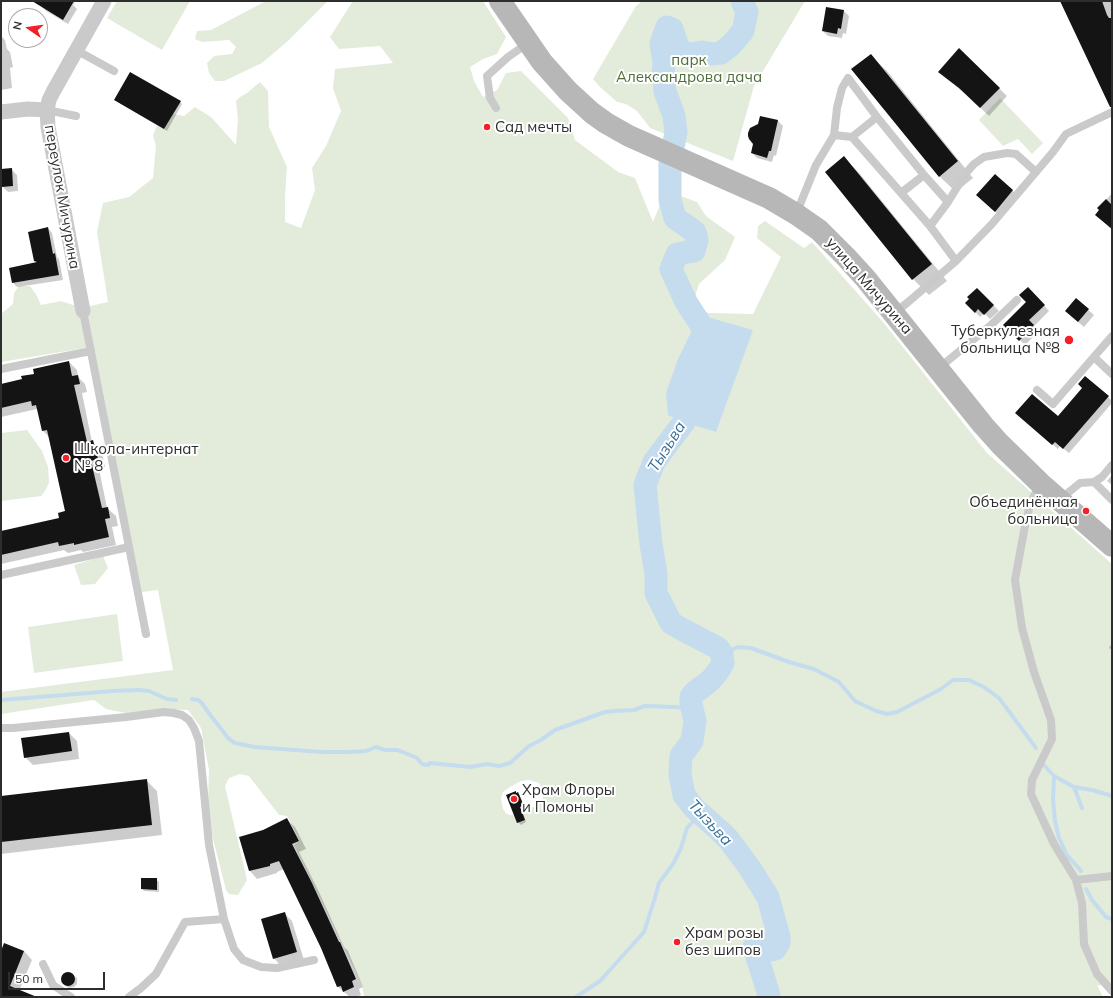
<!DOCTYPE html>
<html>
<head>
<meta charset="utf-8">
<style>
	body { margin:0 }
	#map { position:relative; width:1113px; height:998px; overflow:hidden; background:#fff; font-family:Mulish,sans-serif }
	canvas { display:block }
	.frame { position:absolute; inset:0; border:2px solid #2d2d2d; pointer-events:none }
	.north { position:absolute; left:8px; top:8px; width:40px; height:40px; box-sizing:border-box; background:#fff; border:1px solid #ababab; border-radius:50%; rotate:283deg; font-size:11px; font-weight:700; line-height:16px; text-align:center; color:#2d2d2d }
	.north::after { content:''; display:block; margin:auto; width:14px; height:18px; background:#f42028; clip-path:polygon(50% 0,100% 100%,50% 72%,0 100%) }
	.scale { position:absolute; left:8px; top:972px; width:97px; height:18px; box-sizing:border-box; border:2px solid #2d2d2d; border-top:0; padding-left:5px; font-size:12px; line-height:14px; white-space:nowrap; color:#2d2d2d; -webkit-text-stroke:3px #fff; paint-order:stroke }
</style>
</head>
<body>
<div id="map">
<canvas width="1113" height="998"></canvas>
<div class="frame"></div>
<div class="north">N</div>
<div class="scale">50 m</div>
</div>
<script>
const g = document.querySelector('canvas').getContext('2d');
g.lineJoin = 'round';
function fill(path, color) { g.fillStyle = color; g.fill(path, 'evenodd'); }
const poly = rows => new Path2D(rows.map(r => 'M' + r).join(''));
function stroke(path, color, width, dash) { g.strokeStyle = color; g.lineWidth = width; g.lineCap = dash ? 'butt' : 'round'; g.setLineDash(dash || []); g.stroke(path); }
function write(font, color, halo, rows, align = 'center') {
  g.font = font + ' Mulish,sans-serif'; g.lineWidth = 4; g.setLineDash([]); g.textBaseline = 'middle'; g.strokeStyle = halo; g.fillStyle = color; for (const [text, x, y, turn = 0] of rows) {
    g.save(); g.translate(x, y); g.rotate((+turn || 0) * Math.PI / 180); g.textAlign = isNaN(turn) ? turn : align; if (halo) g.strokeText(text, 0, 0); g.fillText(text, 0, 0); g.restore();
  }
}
const green = poly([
	[117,1,190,1,162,50,107,18],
	[266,1,328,1,288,41,262,63,224,81,215,81,209,73,207,63,214,56,232,54,236,47,229,40,202,42,195,39,197,31,211,30],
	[353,1,483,1,506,37,497,54,483,59,470,67,474,81,483,97,497,90,506,73,521,71,568,118,575,140,618,172,635,178,653,222,659,207,664,190,697,202,706,216,735,237,725,260,699,284,696,293,697,307,708,313,753,314,781,257,757,238,758,226,765,221,804,248,812,242,883,322,987,453,1112,564,1112,987,1097,985,1103,997,364,997,362,985,294,845,300,841,287,816,279,815,249,776,240,774,229,778,225,786,247,880,238,895,229,894,226,890,210,827,208,803,209,770,201,728,188,710,169,709,125,713,106,709,94,700,1,714,1,692,173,670,158,590,142,592,91,347,1,362,1,314,13,304,14,293,19,286,30,286,37,296,41,305,61,301,73,305,90,306,108,302,97,232,103,203,129,197,153,178,156,146,153,136,157,125,164,129,173,114,184,116,195,107,211,117,236,145,238,119,236,101,240,97,247,93,260,82,268,91,269,127,287,167,285,197,285,222,301,228,315,190,312,168,326,146,341,111,333,88,335,69,393,63,380,46,339,49,330,37],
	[529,780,539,783,544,793,542,801,537,805,519,815,509,815,506,813,503,809,501,798,503,792,510,787,521,781],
	[642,1,805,1,754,86,733,161,650,128,637,111,626,104,617,102,600,87,593,79,636,6],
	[1000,98,1043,143,1032,154,1018,139,1003,146,979,120],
	[27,430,42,451,48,467,49,483,45,491,41,496,1,501,1,433],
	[103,556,108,568,95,584,81,585,74,565],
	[117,614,123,661,34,673,28,627]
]);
const water = poly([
	[707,317,753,330,716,432,684,422,668,415,666,393,678,359,697,320]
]);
const shadow = poly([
	[44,1,73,1,75,3,73,5,77,9,68,24,46,11,41,6],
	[1062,1,1107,1,1112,18,1112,103],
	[827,8,844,11,849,16,846,34,843,33,842,38,828,36,823,31],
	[1,36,5,40,7,49,10,52,13,67,10,68,12,88,1,90],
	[960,50,1007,96,989,116,968,96,947,79,939,72],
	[870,55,887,71,973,178,956,192,939,176],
	[118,102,180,102,182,104,167,131],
	[761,117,778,121,783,126,776,156,774,155,772,162,757,158,752,153],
	[844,158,860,174,947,281,929,295,913,279],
	[11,169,17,175,18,191,8,192,3,187],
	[995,175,1015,193,998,214,977,195],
	[1112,193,1112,230,1097,215,1101,210,1099,208],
	[48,228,52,233,57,257,59,259,63,280,17,287,13,283,36,263,29,232],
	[1028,288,1049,311,1034,326,1039,331,1025,345,1004,325,1027,302],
	[977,289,999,311,990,319,984,313,980,317,967,303],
	[1076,299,1094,315,1084,327,1071,316],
	[69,362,77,370,78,377,85,384,87,392,82,393,92,442,101,449,105,467,99,469,107,508,116,516,118,526,112,527,116,545,83,552,81,550,68,553,64,550,1,564,1,532,61,518,66,512,49,437,43,431,39,411,37,409,1,417,1,385,23,380],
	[1108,397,1112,401,1112,403,1069,453,1060,446,1058,449,1022,418,1058,417],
	[1112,475,1112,485,1107,481],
	[1112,643,1112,650,1109,648],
	[69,733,77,741,79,759,33,765,25,757],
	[146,780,157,791,162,835,1,854,1,797],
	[516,793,517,793,520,795,524,806,523,807,523,809,522,809,526,822,521,825,518,822],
	[287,820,295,827,306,849,299,852,319,892,344,947,348,951,363,987,359,989,361,995,356,997,350,997,338,987,322,948,284,869,277,872,277,873,257,879,250,871,240,838,264,831],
	[156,879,159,882,159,892,144,891,142,889],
	[284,913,292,921,304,960,282,967,274,958],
	[24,951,32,960,19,991,35,997,1,997,1,954],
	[69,972,77,978,77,984,74,987,69,988,66,986,64,983,62,978,64,974]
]);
const stream = poly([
	[722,654,738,647,751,648,789,662,814,669,839,682,855,701,876,711,887,714,897,712,941,689,953,680,969,680,984,687,999,698,1036,748],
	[192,699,198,700,201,702,211,716,229,739,235,743,255,747,322,752,348,752,366,751,376,747,385,750,397,750,410,755,417,758,422,764,428,765,430,763,470,767,487,764,499,766,510,763,529,746,541,740,555,730,605,712,614,711,634,710,645,706,675,707,684,708,693,713],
	[1,700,113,691,139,690,149,691,167,699,176,700],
	[1044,765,1054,776,1074,787,1092,790,1112,796],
	[1054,776,1053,799,1055,821,1059,838,1067,855,1081,871],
	[1074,787,1082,808],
	[1086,889,1092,900,1106,917,1112,919],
	[576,997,600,981,644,932,654,901,659,883,673,864,681,848,687,828,700,814]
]);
const river = poly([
	[701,349,703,328,686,302,671,269,677,254,694,251,697,240,695,232,675,218,670,200,670,164,676,132,674,116,665,91,663,75,664,63,661,43,667,27,672,29,677,44,682,52,692,54,702,52,712,54,721,53,731,45,743,31,747,12,742,1],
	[693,392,684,422,654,462,645,485,651,544,656,574,656,593,671,623,687,632,718,648,722,654,723,663,719,670,711,680,694,693,691,697,691,704,695,721,692,741,681,756,680,775,684,795,694,808,720,831,729,840,749,867,768,897,779,937,779,943,775,949,771,950,761,943,757,943,754,947,769,995,769,997]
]);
const building = poly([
	[32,1,74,1,63,20],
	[1060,1,1102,1,1107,15,1109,18,1112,18,1112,107,1110,107],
	[826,7,844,10,841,29,838,28,837,34,822,31],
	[959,48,1000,88,980,108,959,88,938,72],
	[871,54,958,161,939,177,851,69],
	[130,72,181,101,164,129,114,100],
	[760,116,778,120,771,151,769,151,767,158,751,153,753,144,749,139,748,136,748,133,750,128,758,124],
	[844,156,932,264,912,280,825,172],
	[12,168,13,186,2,187,1,169],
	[995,174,1013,190,995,212,976,195],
	[1106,199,1112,205,1112,229,1095,215,1099,210,1097,208],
	[48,227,53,254,55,253,59,275,12,283,9,268,37,262,34,261,28,232],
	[1028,287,1045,305,1029,320,1034,325,1019,341,1003,325,1026,302,1019,295],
	[977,288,994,305,984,315,978,309,975,313,965,303,969,299,967,297],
	[1076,298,1089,309,1078,322,1065,311],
	[69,361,72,376,78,375,80,384,74,385,87,442,93,440,98,459,91,461,102,508,108,507,110,518,105,519,109,537,74,545,74,543,59,546,58,542,1,555,1,531,59,518,58,513,65,511,47,430,42,431,36,405,32,406,31,401,1,408,1,384,22,379,21,376,34,374,33,369],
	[1085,376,1109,396,1063,449,1055,442,1052,445,1015,413,1032,394,1058,416,1082,388,1078,384],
	[69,732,72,751,24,758,21,738],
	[147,779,152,825,1,842,1,796],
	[516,791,516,793,518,792,523,804,521,805,522,806,520,807,525,820,517,823,506,795],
	[287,818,299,841,292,844,312,883,339,942,340,942,356,979,352,981,354,987,343,992,341,986,337,987,321,948,279,861,270,864,270,866,249,871,239,837,263,830],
	[141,878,157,878,157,890,141,889],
	[285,912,297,952,273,959,261,919],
	[4,943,24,951,10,986,37,997,1,997,1,951],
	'61 979a7 7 0 1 1 14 0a7 7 0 1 1-14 0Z'
]);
const lane = poly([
	[1107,1,1112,13],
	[76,50,114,71],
	[496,108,490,98,487,76,508,57,528,43],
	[47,110,76,116],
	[834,135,852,137,930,226,956,261],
	[852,137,877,117],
	[901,193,924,175],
	[797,212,816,165,834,135,837,108,842,88,848,78,877,117,924,175,948,202],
	[930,226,948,202,966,173,974,164,984,157,1007,153,1016,154,1036,172],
	[83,311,146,634],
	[894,313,907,303,956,261,991,225,1053,152,1066,134,1112,112],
	[1094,357,1112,374],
	[939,368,991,325,1017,300],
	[1,369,91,351],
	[1037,390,1053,404,1112,336],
	[1094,482,1102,477,1112,465],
	[1040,484,1030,504,1024,531,1015,580,1022,628,1034,672,1051,720,1052,739,1032,780,1031,794,1054,844,1076,880,1082,903,1084,944,1097,974,1112,991],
	[1061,500,1069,492,1080,483,1094,482,1112,500],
	[1,575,129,547],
	[1,728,13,728,126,717,164,712,174,713,182,715,189,720,194,728,199,741,209,845,224,919,234,949,243,960,261,967,277,968,314,960],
	[1076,880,1112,876],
	[43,964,53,985,71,997],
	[129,997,141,988,156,974,185,922,224,919]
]);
const street = poly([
	[1,112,28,109,47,110],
	[83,311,48,127,47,110,49,100,53,92,104,1]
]);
const secondary = poly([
	[500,1,542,62,568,91,592,113,606,123,629,136,769,198,796,214,819,230,846,257,866,279,983,425,1000,444,1040,483,1112,546]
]);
const markers = [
	[487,127,4,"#f42028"],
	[1069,340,5,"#f42028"],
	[66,458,4,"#f42028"],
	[1086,511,4,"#f42028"],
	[514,799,4,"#f42028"],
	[677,942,4,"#f42028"]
];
const parkNames = [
	["парк",689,60],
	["Александрова дача",689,77]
];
const poiNames = [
	["Сад мечты",495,127],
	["Туберкулезная",1060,331,"right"],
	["больница №8",1060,348,"right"],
	["Школа-интернат",74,449],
	["№ 8",74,466],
	["Объединённая",1078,502,"right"],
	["больница",1078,519,"right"],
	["Храм Флоры",522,790],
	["и Помоны",522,807],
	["Храм розы",685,933],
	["без шипов",685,950]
];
const streetNames = [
	["переулок Мичурина",62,197,80],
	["улица Мичурина",869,286,49]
];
const waterNames = [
	["Тызьва",667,447,-58],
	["Тызьва",710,823,47]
];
fill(green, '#e3ecda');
fill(water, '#c4dcee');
fill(shadow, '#0003');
stroke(stream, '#c4dcee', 4);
stroke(river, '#c4dcee', 23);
fill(building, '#141414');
stroke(lane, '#cacaca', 8);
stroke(street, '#cacaca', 15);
stroke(secondary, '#b7b7b7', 22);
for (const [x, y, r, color] of markers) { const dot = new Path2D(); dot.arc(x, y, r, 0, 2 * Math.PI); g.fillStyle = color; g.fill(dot); stroke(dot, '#fff', 1.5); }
write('15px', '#4e6d37', '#fff', parkNames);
write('15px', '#2d2d2d', '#fff', poiNames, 'left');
write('15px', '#2d2d2d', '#fff', streetNames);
write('italic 16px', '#356d96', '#fff', waterNames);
</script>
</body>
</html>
